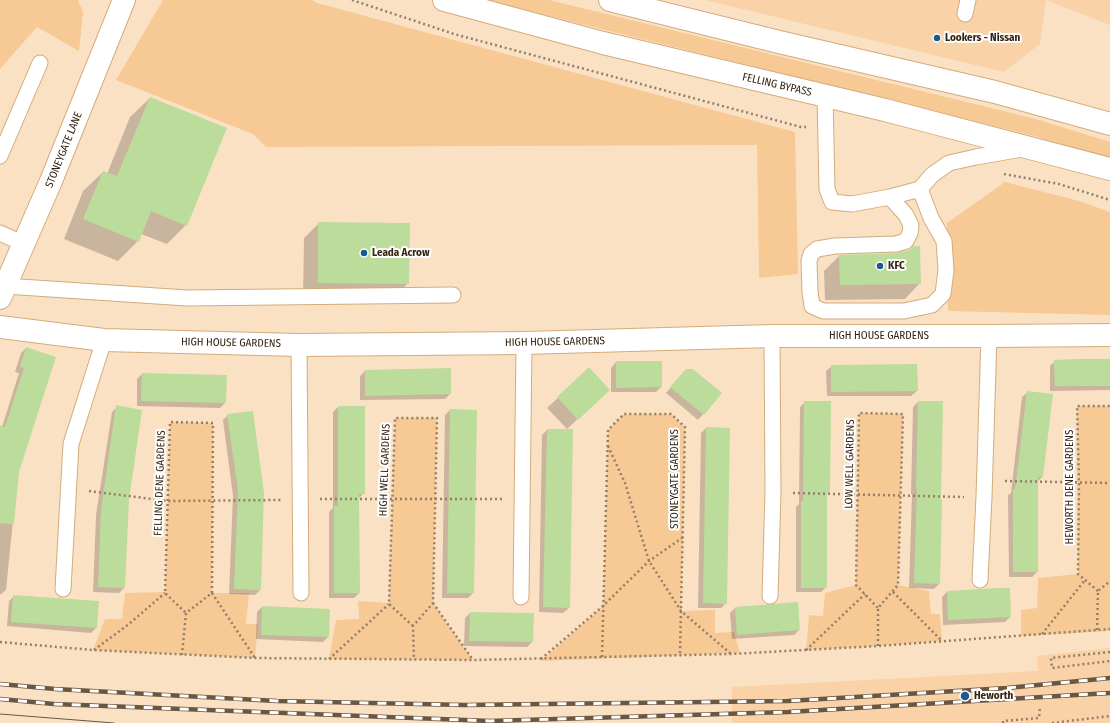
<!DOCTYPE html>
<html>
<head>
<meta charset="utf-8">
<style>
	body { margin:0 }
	canvas { display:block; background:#fbe1c4 }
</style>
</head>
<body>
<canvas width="1110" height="723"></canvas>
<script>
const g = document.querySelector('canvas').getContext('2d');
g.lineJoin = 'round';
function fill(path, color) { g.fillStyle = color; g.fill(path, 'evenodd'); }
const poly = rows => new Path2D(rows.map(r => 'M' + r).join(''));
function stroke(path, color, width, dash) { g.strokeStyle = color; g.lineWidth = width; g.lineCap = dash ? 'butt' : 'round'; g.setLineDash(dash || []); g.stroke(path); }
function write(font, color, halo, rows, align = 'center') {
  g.font = font + ' "Fira Sans Condensed",sans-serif'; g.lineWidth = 4; g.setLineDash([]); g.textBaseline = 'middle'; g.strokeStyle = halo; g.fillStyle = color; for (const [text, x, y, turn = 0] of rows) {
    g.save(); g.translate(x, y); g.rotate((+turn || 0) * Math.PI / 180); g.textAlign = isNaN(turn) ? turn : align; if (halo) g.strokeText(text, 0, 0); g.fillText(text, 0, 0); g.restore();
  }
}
const built = poly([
	[705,0,1110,0,1110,25,1046,0,1040,44,1004,72],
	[1110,648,1110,723,732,723,732,687,1038,671,1037,656]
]);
const green = poly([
	[0,0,78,0,83,12,79,51,37,27,0,69],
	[163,0,312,0,317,3,795,132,798,274,759,278,757,145,266,147,253,134,116,80],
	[484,0,549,0,1036,119,1110,142,1110,159,1035,136],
	[1005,182,1079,201,1110,212,1110,315,948,311,947,223],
	[1077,406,1110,406,1110,631,1021,636,1021,610,1037,608,1038,578,1078,574],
	[859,413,903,414,898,585,929,591,931,614,940,614,942,641,878,646,806,650,809,615,823,616,825,593,856,585],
	[624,414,671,414,685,427,681,611,715,610,715,633,734,632,740,653,541,661,603,606,608,430],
	[395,418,437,418,433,603,473,660,329,659,336,620,359,619,358,601,389,603],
	[170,422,213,423,212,593,249,593,246,624,258,624,255,658,93,650,105,619,122,619,125,593,165,592]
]);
const shadow = poly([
	[150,98,186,225,167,244,141,234,138,241,118,261,64,239,83,191,103,172,107,174,130,117],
	[319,223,408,283,393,299,303,297,304,238],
	[839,256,920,283,905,299,825,300,824,271],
	[26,348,18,471,6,590,0,595,0,426,2,427,19,373,15,372,21,353],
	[1110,360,1110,390,1050,391,1050,366,1055,361],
	[616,362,661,387,656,392,611,392,611,368],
	[832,366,917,391,911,396,827,396,826,371],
	[450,369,450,394,445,399,360,400,360,376,365,371],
	[589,369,598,400,567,429,547,408],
	[686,370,721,393,698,420,666,393],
	[142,374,225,403,220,408,137,406,137,379],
	[1028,392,1052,395,1042,477,1037,482,1037,572,1032,577,1009,577,1008,495,1011,493,1022,397],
	[805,402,829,491,826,494,826,587,821,592,796,592,796,507,799,504,800,407],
	[918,402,942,402,939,584,934,589,909,588,912,494,911,494,913,407],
	[117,407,128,499,124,588,119,593,93,592,96,515,112,412],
	[338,407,364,493,358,499,359,593,354,598,329,598,329,512,333,508,333,412],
	[450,410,476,410,473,593,468,598,442,598,445,415],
	[228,415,260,590,255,595,229,594,233,496,223,420],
	[706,428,726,603,721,608,698,608,701,433],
	[547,430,569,608,563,613,539,612,542,435],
	[947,592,1010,617,1005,622,943,625,942,597],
	[14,596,96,628,91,633,7,626,9,601],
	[262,607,329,610,328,637,323,642,256,639,257,612],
	[735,608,799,630,794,635,732,639,730,613],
	[470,613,532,642,527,647,464,646,465,618]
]);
const building = poly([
	[150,97,227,128,187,226,151,211,139,242,83,219,103,171,117,176],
	[318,222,410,223,409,284,318,283],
	[913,246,920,246,921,284,840,285,839,255,896,253,909,250],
	[26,347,56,357,19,472,14,524,0,523,0,425,5,427,24,368,20,367],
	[1076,359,1110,359,1110,386,1055,386,1054,360],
	[616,361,662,361,662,387,616,388],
	[917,364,918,391,831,392,831,365],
	[589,367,610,390,578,420,557,397],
	[451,368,451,394,365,396,365,370],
	[686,369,693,369,722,393,704,415,670,387],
	[142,373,227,375,226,403,141,401],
	[1027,391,1053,394,1043,477,1038,477,1038,572,1013,572,1013,489,1015,489],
	[804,401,831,401,830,492,827,492,827,588,801,588,801,501,803,501],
	[918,401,943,401,941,500,942,500,940,584,914,583,917,489,916,489],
	[116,405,142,410,129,500,125,588,98,587,101,510],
	[338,406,365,406,365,494,359,494,360,593,334,593,334,506,338,506],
	[450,409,477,410,474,593,447,593],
	[253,411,264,493,261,590,234,589,238,490,227,414],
	[706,427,730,428,727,604,703,603],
	[547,429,573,429,570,608,543,607],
	[998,588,1010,588,1011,617,948,620,947,591],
	[13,595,99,601,97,628,11,622],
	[798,602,800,630,737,635,735,607],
	[262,606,330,609,329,637,261,635],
	[470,612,534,613,533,642,469,641]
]);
const path = poly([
	[352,0,454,34,801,127,806,127],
	[1004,174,1059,184,1110,200],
	[608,446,625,483,649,561,681,611,731,654],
	[1005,481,1110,483],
	[89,491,167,501,281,500],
	[793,493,964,497],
	[320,499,503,499],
	[1098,591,1078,574,1079,483,1077,406,1110,406],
	[893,592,942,641],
	[212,593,255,658],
	[433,603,473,660],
	[413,626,389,604,395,418,437,418,433,603,413,626,414,660],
	[1097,630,1098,591,1110,581],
	[1042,634,1085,580],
	[0,642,93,650,255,658,473,660,731,654,878,646,1110,629],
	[878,646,878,608,898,585,903,414,859,413,856,585,878,608],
	[94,650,129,624,165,593],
	[806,650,865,594],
	[1110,652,1051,658,1052,668,1110,661],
	[182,655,186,613,212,593,213,423,170,422,165,593,186,613],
	[602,657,608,430,624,414,671,414,685,427,680,655],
	[329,659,389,604],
	[541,659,603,606,649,561,682,538],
	[1003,723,1003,721,1039,718,1040,707],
	[1052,723,1110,716]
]);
const lane = poly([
	[965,14,968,0],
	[825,96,827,189,832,202,852,204,890,197,920,189,932,175,949,163,976,157,1022,149],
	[0,156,40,63],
	[890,197,906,215,911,225,910,233,906,241,896,244,835,246,817,249,811,254,809,261,810,292,812,306,823,311,904,311,932,305,943,294,946,270,944,241,931,218,920,189],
	[0,233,24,244],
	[5,286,187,298,453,295],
	[299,345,301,593],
	[980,580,984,497,989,336],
	[63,589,71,444,104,340],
	[770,596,773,492,772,336],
	[521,597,524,343]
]);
const street = poly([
	[0,327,104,340,299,345,524,343,772,336,989,336,1110,335]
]);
const secondary = poly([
	[0,298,51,181,124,0]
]);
const highway = poly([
	[444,0,603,43,885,110,1110,169],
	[610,0,779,42,995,92,1110,124]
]);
const tram = poly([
	[0,714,114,723]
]);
const rail = poly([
	[0,684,55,689,277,701,465,705,788,701,1007,688,1110,678],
	[0,699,54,704,490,721,788,712,1110,693]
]);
const markers = [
	[937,38,4,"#1c5990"],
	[364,253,4,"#1c5990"],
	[880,266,4,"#1c5990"],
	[965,696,5,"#1c5990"]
];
const poiNames = [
	["Lookers - Nissan",945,38],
	["Leada Acrow",372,253],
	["KFC",888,266],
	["Heworth",974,696]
];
const streetNames = [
	["FELLING BYPASS",777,85,13],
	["STONEYGATE LANE",64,150,-68],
	["HIGH HOUSE GARDENS",879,336],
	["HIGH HOUSE GARDENS",555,342,-1],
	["HIGH HOUSE GARDENS",231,343,1],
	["LOW WELL GARDENS",850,464,-89],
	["HIGH WELL GARDENS",385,470,-88],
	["STONEYGATE GARDENS",675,479,-90],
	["FELLING DENE GARDENS",160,483,-88],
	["HEWORTH DENE GARDENS",1070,487,-90]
];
fill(built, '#fad2a7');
fill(green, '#f7c995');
fill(shadow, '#0003');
fill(building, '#bcdc9c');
stroke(lane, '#d4ab7b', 17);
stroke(street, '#d4ab7b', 24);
stroke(secondary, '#d4ab7b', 24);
stroke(highway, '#d4ab7b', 24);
stroke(path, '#937e67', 2.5, [2, 3]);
stroke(lane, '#fff', 15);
stroke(street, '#fff', 22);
stroke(secondary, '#fff', 22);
stroke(highway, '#fff', 22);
stroke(tram, '#6a5741', 1);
stroke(rail, '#6a5741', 4.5);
stroke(rail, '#fff', 3, [9]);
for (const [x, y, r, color] of markers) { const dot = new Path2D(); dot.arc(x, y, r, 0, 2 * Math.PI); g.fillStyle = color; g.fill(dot); stroke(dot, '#fff', 1.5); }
write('bold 11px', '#342411', '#fff', poiNames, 'left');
write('11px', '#342411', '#fff', streetNames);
</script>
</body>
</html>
